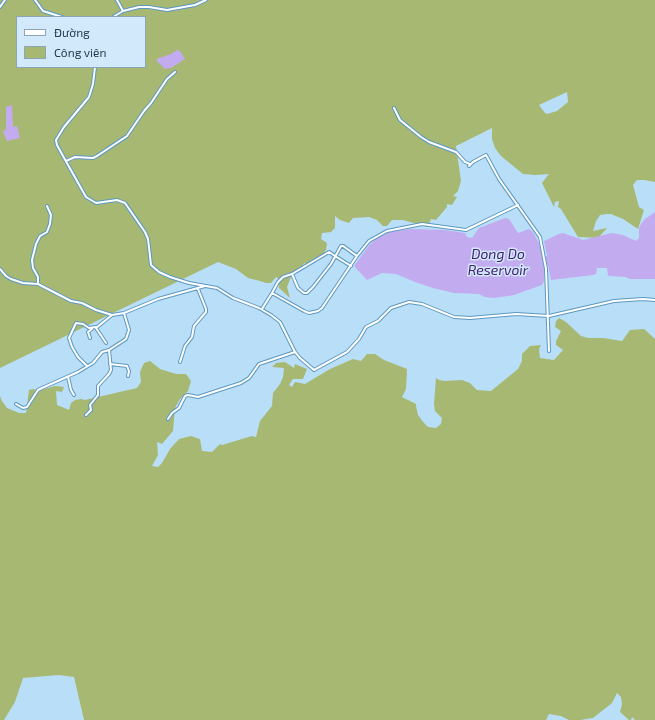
<!DOCTYPE html>
<html>
<head>
<meta charset="utf-8">
<style>
	body { margin:0 }
	#map { position:relative; width:655px; height:720px; overflow:hidden; background:#b9def8; font-family:"Exo 2",sans-serif }
	canvas { display:block }
	.legend { position:absolute; left:16px; top:16px; width:130px; height:52px; box-sizing:border-box; background:#d1e9fb; border:1px solid #8ca5b7; margin:0; padding:5px 7px; list-style:none; font-size:12px; color:#253f50 }
	.legend li { display:flex; align-items:center; gap:8px; height:20px }
	.legend b { width:20px; border:1px solid #8ca5b7 }
</style>
</head>
<body>
<div id="map">
<canvas width="655" height="720"></canvas>
<ul class="legend">
<li><b style="height:5px;background:#fff"></b>Đường</li>
<li><b style="height:11px;background:#a7b872"></b>Công viên</li>
</ul>
</div>
<script>
const g = document.querySelector('canvas').getContext('2d');
g.lineJoin = 'round';
function fill(path, color) { g.fillStyle = color; g.fill(path, 'evenodd'); }
const poly = rows => new Path2D(rows.map(r => 'M' + r).join(''));
function stroke(path, color, width, dash) { g.strokeStyle = color; g.lineWidth = width; g.lineCap = dash ? 'butt' : 'round'; g.setLineDash(dash || []); g.stroke(path); }
function write(font, color, halo, rows, align = 'center') {
  g.font = font + ' "Exo 2",sans-serif'; g.lineWidth = 3; g.setLineDash([]); g.textBaseline = 'middle'; g.strokeStyle = halo; g.fillStyle = color; for (const [text, x, y, turn = 0] of rows) {
    g.save(); g.translate(x, y); g.rotate((+turn || 0) * Math.PI / 180); g.textAlign = isNaN(turn) ? turn : align; if (halo) g.strokeText(text, 0, 0); g.fillText(text, 0, 0); g.restore();
  }
}
const green = poly([
	[0,0,655,0,655,182,644,180,637,180,633,185,639,207,644,210,638,229,623,219,611,214,607,214,600,215,596,221,593,231,607,228,598,238,578,237,561,209,558,207,559,201,555,202,554,207,542,183,549,174,535,175,523,174,501,156,495,148,492,139,492,128,456,146,461,181,458,191,453,196,457,197,452,205,447,204,447,207,436,220,431,219,428,227,403,220,392,220,387,226,383,226,377,220,369,217,353,218,349,223,340,220,335,216,335,228,331,232,322,233,321,239,327,243,326,250,318,260,306,264,304,263,303,265,293,272,287,287,290,298,279,288,279,279,276,277,271,283,266,283,260,281,248,278,236,269,218,262,0,368],
	[17,17,145,17,145,67,17,67],
	[567,92,568,102,557,111,547,114,545,113,539,105],
	[559,318,566,322,581,336,588,338,603,338,622,341,630,330,644,329,655,339,655,720,635,720,632,717,631,720,629,720,620,712,622,704,621,697,617,693,612,703,593,718,580,720,569,720,561,716,549,714,546,720,84,720,74,677,59,675,23,678,15,702,4,720,0,720,0,396,2,401,7,408,19,413,26,413,29,390,34,389,38,391,55,386,64,387,62,392,56,391,57,405,69,410,71,403,75,400,81,399,85,400,137,388,141,382,140,372,144,363,150,361,160,369,176,374,186,374,191,381,188,391,180,399,175,408,173,431,162,444,157,442,158,455,152,466,158,467,162,463,170,449,179,439,191,436,200,439,202,451,212,452,220,444,222,445,252,436,256,437,260,421,272,406,273,393,280,384,283,377,284,368,272,367,276,363,285,362,294,368,295,364,307,369,303,379,293,379,289,385,292,387,295,382,305,384,330,369,353,359,361,361,367,354,375,354,384,360,407,369,406,389,402,397,416,404,416,406,418,415,424,423,428,427,436,428,441,424,442,418,435,411,434,404,436,378,439,380,445,381,462,380,470,383,477,390,491,391,518,369,522,361,522,354,530,346,541,345,539,349,540,358,554,360,563,350,556,345,556,341,561,331,555,327,556,321]
]);
const water = poly([
	[177,50,180,51,185,59,171,68,165,69,156,60,159,58,171,54],
	[12,105,13,127,17,126,20,138,7,141,3,132,6,129,6,107],
	[655,212,655,279,629,279,626,277,609,276,608,275,607,268,597,268,596,274,593,275,551,280,548,265,544,266,544,281,542,285,514,295,494,298,485,297,479,294,454,293,433,288,415,282,396,274,382,273,367,280,354,266,370,244,376,239,390,232,411,229,445,230,465,233,467,237,472,238,479,228,505,218,509,219,518,233,529,229,533,232,541,247,542,257,547,256,544,241,559,234,563,233,583,240,612,233,623,235,636,241,639,238,639,228,641,224,645,219]
]);
const minor = poly([
	[35,0,43,11,62,17],
	[117,0,123,11],
	[0,7,5,0],
	[113,17,123,11,139,7,149,7,167,10,195,5,206,0],
	[95,67,93,84,89,97,64,127,56,140,57,145,63,156,86,197,96,203,117,200,125,203,145,232,148,239,151,265,159,272,170,277,189,283,217,288,233,298,259,308,271,315,280,322,295,352,300,358,314,370,347,352,359,339,366,327,378,321,391,308,409,302,422,304,454,317,470,318,516,314,549,316,614,301,643,299,655,300],
	[394,108,400,120,421,137,429,142,456,152,465,162,470,164],
	[66,161,75,157,93,158,97,156,127,136,144,111,151,103,167,79,175,72],
	[469,166,473,162,486,155,499,179,540,237,546,269,549,351],
	[335,256,351,266],
	[0,269,6,276,11,279,23,283,38,284,71,301,82,303,96,310,112,315,124,313,158,299,205,286],
	[292,274,298,288,304,293,307,293,313,287,331,264,341,246,343,246,357,256],
	[38,284,38,277,33,268,32,260,36,244,40,236,47,232,50,224,51,215,47,206],
	[272,293,278,282,283,277,292,274,329,252,335,256],
	[262,309,272,293,304,311,309,313,318,311,322,308,357,256,369,241,387,231,422,224,466,230,518,205],
	[90,338,88,332,92,329],
	[106,343,96,328,112,315],
	[180,362,185,346,192,337,194,326,206,312,206,309,198,289],
	[110,364,127,366,129,371,128,376],
	[87,366,78,357,72,347,69,338,76,323,83,324,89,328,96,327],
	[68,377,71,390,74,395],
	[16,404,23,408,27,407,38,390,42,388,78,372,93,363,102,352,109,350,126,339,129,330,124,313],
	[86,415,91,410,90,405,98,395,98,386,109,374,111,370,109,350],
	[168,419,172,413,179,408,185,396,188,395,198,397,204,395,241,383,249,378,259,364,295,352]
]);
const waterNames = [
	["Dong Do",498,254],
	["Reservoir",498,270]
];
fill(green, '#a7b872');
fill(water, '#c3abf0');
stroke(minor, '#5c98c2', 4);
stroke(minor, '#fff', 2);
write('italic 14px', '#44206f', '#d1e9fb', waterNames);
</script>
</body>
</html>
